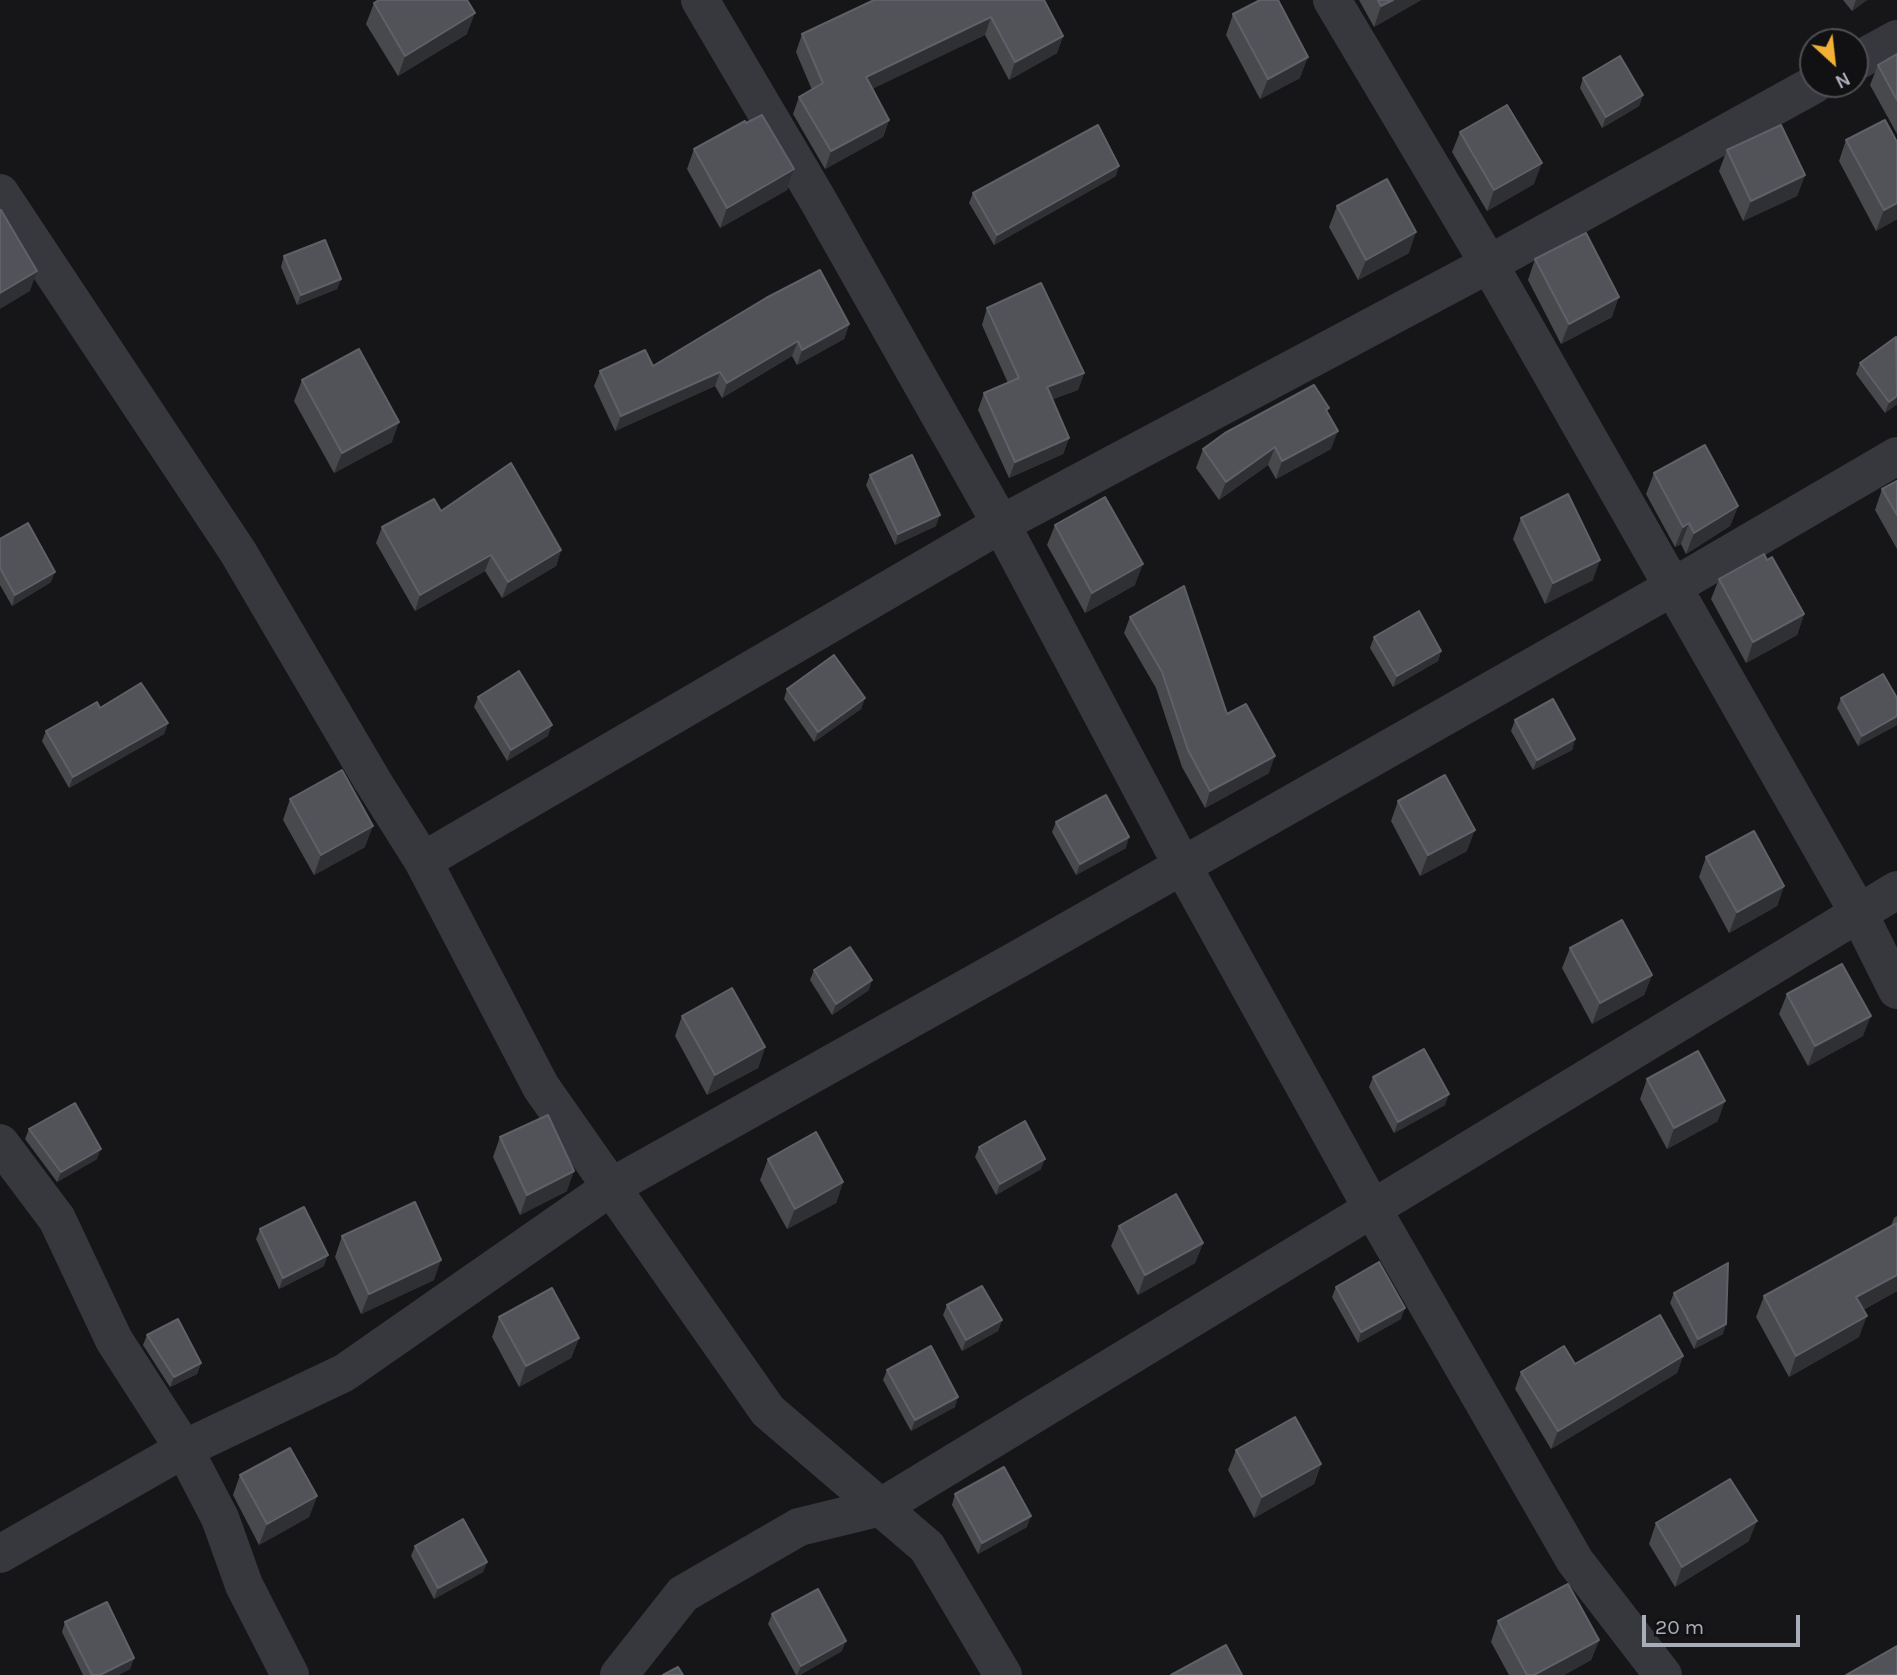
<!DOCTYPE html>
<html>
<head>
<meta charset="utf-8">
<style>
	body { margin:0 }
	#map { position:relative; width:1897px; height:1675px; overflow:hidden; background:#161618; font-family:Karla,sans-serif }
	canvas { display:block }
	.north { position:absolute; left:1799px; top:28px; width:70px; height:70px; box-sizing:border-box; background:#111113; border:2px solid #4d4f55; border-radius:50%; rotate:153deg; font-size:19px; font-weight:700; line-height:28px; text-align:center; color:#a8adb8 }
	.north::after { content:''; display:block; margin:auto; width:24px; height:32px; background:#f2b134; clip-path:polygon(50% 0,100% 100%,50% 72%,0 100%) }
	.scale { position:absolute; left:1642px; top:1615px; width:158px; height:32px; box-sizing:border-box; border:4px solid #a8adb8; border-top:0; padding-left:9px; font-size:21px; line-height:24px; white-space:nowrap; color:#a8adb8; -webkit-text-stroke:5px #111113; paint-order:stroke }
</style>
</head>
<body>
<div id="map">
<canvas width="1897" height="1675"></canvas>
<div class="north">N</div>
<div class="scale">20 m</div>
</div>
<script>
const g = document.querySelector('canvas').getContext('2d');
g.lineJoin = 'round';
const poly = rows => new Path2D(rows.map(r => 'M' + r).join(''));
function stroke(path, color, width, dash) { g.strokeStyle = color; g.lineWidth = width; g.lineCap = dash ? 'butt' : 'round'; g.setLineDash(dash || []); g.stroke(path); }
function fill(path, color) { g.fillStyle = color; g.fill(path, 'evenodd'); }
const minor = poly([
	[700,0,819,202,1001,524,1182,865,1373,1210,1575,1561,1663,1675],
	[1332,0,1489,264,1858,912,1897,990],
	[1855,62,1897,39],
	[0,193,238,552,372,780,423,861,541,1087,768,1411,927,1547,1003,1675],
	[423,861,1001,524,1489,264,1815,84],
	[0,1143,57,1219,114,1340,184,1449,220,1518,244,1585,290,1675],
	[0,1554,184,1449,344,1373,611,1187,1020,958,1671,588,1897,456],
	[619,1675,683,1594,799,1527,881,1507,1897,890]
]);
const wall = poly([
	[928,0,1063,36,1057,53,1009,80,985,35,873,88,889,120,883,137,825,169,793,114,799,97,812,90,796,52,802,34],
	[1359,0,1421,0,1374,27],
	[1843,0,1867,0,1852,11],
	[374,3,467,34,398,76,366,24],
	[1233,14,1300,78,1260,99,1226,35],
	[1897,54,1897,134,1870,85,1878,65],
	[1583,78,1643,95,1639,106,1602,128,1580,88],
	[1460,132,1534,184,1487,211,1452,152],
	[1846,140,1897,142,1897,219,1876,231,1839,161],
	[694,149,794,169,787,190,720,228,687,169],
	[1727,150,1805,175,1797,196,1743,221,1719,171],
	[1116,176,994,245,969,203,973,193],
	[1337,206,1409,253,1358,280,1329,227],
	[284,256,341,279,337,289,297,305,281,267],
	[1535,259,1612,317,1561,344,1528,280],
	[987,308,1084,373,1078,390,1052,399,1069,438,1063,454,1009,478,978,410,984,393,1008,383,982,325],
	[849,324,844,339,797,365,792,356,722,398,715,386,615,431,594,386,600,371,653,366],
	[1860,363,1897,404,1885,413,1856,374],
	[302,380,392,442,334,473,294,401],
	[1327,412,1331,449,1276,479,1268,465,1219,500,1196,468,1203,449],
	[1654,473,1738,506,1730,526,1686,554,1681,544,1675,547,1646,494],
	[870,475,936,526,895,545,866,485],
	[1897,481,1897,549,1875,510,1882,489],
	[441,511,561,550,556,566,502,598,485,571,415,611,376,543,382,527],
	[1521,518,1593,580,1545,604,1513,539],
	[1055,525,1135,585,1085,613,1047,545],
	[0,539,51,582,12,606,0,585],
	[1767,560,1804,614,1797,635,1746,663,1711,599,1719,579],
	[1130,617,1227,714,1269,773,1205,808,1182,767,1156,688,1124,633],
	[1374,637,1441,651,1438,661,1393,687,1370,648],
	[787,689,865,698,861,709,814,742,784,699],
	[478,697,548,736,507,761,474,707],
	[1841,698,1897,698,1897,725,1858,746,1837,708],
	[100,708,168,723,164,734,69,788,42,741,46,731],
	[1515,720,1575,739,1572,750,1533,770,1511,731],
	[290,799,365,847,314,875,283,820],
	[1398,801,1467,851,1420,876,1391,821],
	[1056,822,1126,848,1076,875,1052,832],
	[1706,857,1784,886,1777,906,1729,933,1699,877],
	[1570,948,1652,975,1644,995,1592,1024,1562,968],
	[814,970,869,990,832,1015,810,980],
	[1787,994,1863,1036,1808,1066,1779,1014],
	[682,1016,765,1047,758,1068,707,1095,675,1036],
	[1373,1077,1445,1105,1394,1133,1369,1087],
	[1647,1079,1718,1121,1667,1149,1640,1099],
	[29,1129,97,1159,57,1182,25,1139],
	[500,1137,567,1191,520,1215,493,1157],
	[979,1147,1041,1169,996,1195,975,1157],
	[768,1159,843,1182,836,1203,787,1229,760,1180],
	[1897,1216,1897,1291,1863,1310,1859,1337,1789,1377,1756,1317,1764,1296,1891,1226,1894,1218],
	[1119,1226,1203,1243,1195,1263,1138,1295,1111,1246],
	[260,1229,324,1266,279,1289,256,1239],
	[342,1236,434,1280,361,1314,335,1257],
	[1336,1287,1401,1319,1358,1343,1332,1297],
	[1674,1293,1723,1334,1694,1349,1670,1303],
	[947,1305,1002,1320,998,1331,962,1351,943,1315],
	[499,1317,579,1338,571,1358,519,1387,492,1337],
	[147,1335,201,1363,197,1374,170,1387,143,1345],
	[1683,1356,1677,1373,1551,1449,1515,1389,1521,1372,1575,1364],
	[887,1370,955,1407,911,1431,883,1380],
	[1236,1450,1321,1464,1314,1484,1254,1518,1228,1470],
	[240,1475,317,1496,309,1517,259,1545,233,1495],
	[955,1494,1027,1527,978,1554,952,1505],
	[1656,1523,1749,1541,1675,1587,1649,1544],
	[415,1546,487,1562,483,1572,434,1599,411,1556],
	[772,1614,842,1651,800,1675,796,1675,768,1624],
	[1498,1621,1599,1640,1591,1660,1564,1675,1509,1675,1491,1642],
	[65,1622,134,1658,130,1669,118,1675,83,1675,62,1632]
]);
const shadedWall = poly([
	[1393,0,1421,0,1374,27,1381,6],
	[1856,0,1867,0,1852,11],
	[475,13,467,34,398,76,405,56],
	[991,17,985,35,860,95,866,77],
	[1063,36,1057,53,1009,80,1015,62],
	[1308,57,1300,78,1260,99,1268,79],
	[1643,95,1639,106,1602,128,1606,117],
	[889,120,883,137,825,169,831,151],
	[1542,163,1534,184,1487,211,1494,190],
	[1119,166,1116,176,994,245,997,235],
	[794,169,787,190,720,228,727,208],
	[1805,175,1797,196,1743,221,1751,201],
	[1897,203,1897,219,1876,231,1884,210],
	[1416,232,1409,253,1358,280,1366,260],
	[37,271,30,291,0,309,0,293],
	[341,279,337,289,297,305,301,295],
	[1619,297,1612,317,1561,344,1569,324],
	[849,324,844,339,797,365,802,350],
	[798,341,792,356,722,398,727,383],
	[720,372,715,386,615,431,621,416],
	[1084,373,1078,390,1041,404,1047,387],
	[1897,396,1897,404,1885,413,1889,402],
	[399,422,392,442,334,473,342,453],
	[1338,431,1331,449,1276,479,1282,461],
	[1069,438,1063,454,1009,478,1015,462],
	[1275,447,1268,465,1219,500,1226,482],
	[1738,506,1730,526,1686,554,1694,533],
	[940,515,936,526,895,545,898,534],
	[1689,523,1681,544,1675,547,1683,527],
	[561,550,556,566,502,598,508,582],
	[491,555,485,571,415,611,420,595],
	[1600,560,1593,580,1545,604,1553,583],
	[1143,564,1135,585,1085,613,1092,593],
	[55,572,51,582,12,606,15,595],
	[1804,614,1797,635,1746,663,1753,642],
	[1441,651,1438,661,1393,687,1397,676],
	[865,698,861,709,814,742,818,732],
	[1897,716,1897,725,1858,746,1862,736],
	[168,723,164,734,69,788,73,777],
	[552,725,548,736,507,761,511,750],
	[1575,739,1572,750,1533,770,1537,760],
	[1275,756,1269,773,1205,808,1210,791],
	[373,826,365,847,314,875,321,855],
	[1475,830,1467,851,1420,876,1428,855],
	[1129,837,1126,848,1076,875,1080,864],
	[1784,886,1777,906,1729,933,1737,912],
	[1652,975,1644,995,1592,1024,1600,1003],
	[872,980,869,990,832,1015,836,1004],
	[1871,1016,1863,1036,1808,1066,1815,1046],
	[765,1047,758,1068,707,1095,715,1075],
	[1449,1094,1445,1105,1394,1133,1398,1122],
	[1725,1101,1718,1121,1667,1149,1674,1128],
	[101,1149,97,1159,57,1182,61,1172],
	[1045,1159,1041,1169,996,1195,1000,1184],
	[574,1171,567,1191,520,1215,527,1195],
	[843,1182,836,1203,787,1229,795,1209],
	[1203,1243,1195,1263,1138,1295,1145,1275],
	[328,1255,324,1266,279,1289,283,1278],
	[441,1260,434,1280,361,1314,369,1294],
	[1897,1275,1897,1291,1849,1317,1856,1297],
	[1405,1308,1401,1319,1358,1343,1361,1332],
	[1867,1316,1859,1337,1789,1377,1796,1356],
	[1002,1320,998,1331,962,1351,966,1340],
	[1726,1324,1723,1334,1694,1349,1698,1339],
	[579,1338,571,1358,519,1387,526,1366],
	[1683,1356,1677,1373,1551,1449,1558,1431],
	[201,1363,197,1374,170,1387,174,1377],
	[958,1397,955,1407,911,1431,915,1420],
	[1321,1464,1314,1484,1254,1518,1262,1497],
	[317,1496,309,1517,259,1545,267,1524],
	[1031,1516,1027,1527,978,1554,982,1543],
	[1757,1521,1749,1541,1675,1587,1682,1567],
	[487,1562,483,1572,434,1599,438,1588],
	[1599,1640,1591,1660,1564,1675,1534,1675],
	[846,1641,842,1651,800,1675,797,1675,801,1666],
	[134,1658,130,1669,118,1675,100,1675]
]);
const building = poly([
	[379,0,467,0,475,13,405,56,374,3,379,0],
	[874,0,1044,0,1063,36,1015,62,991,17,866,77,889,120,831,151,799,97,823,83,802,34,874,0],
	[1260,0,1278,0,1308,57,1268,79,1233,14,1260,0],
	[1378,0,1393,0,1381,6,1378,0],
	[1897,54,1897,100,1878,65,1897,54],
	[1620,56,1643,95,1606,117,1583,78,1620,56],
	[1507,105,1542,163,1494,190,1460,132,1507,105],
	[762,115,794,169,727,208,694,149,745,121,746,123,762,115],
	[1885,120,1897,142,1897,203,1884,210,1846,140,1885,120],
	[1098,125,1119,166,997,235,973,193,1098,125],
	[1781,125,1805,175,1751,201,1727,150,1781,125],
	[1387,179,1416,232,1366,260,1337,206,1387,179],
	[0,210,1,210,37,271,0,293,0,210],
	[1586,233,1619,297,1569,324,1535,259,1586,233],
	[325,240,341,279,301,295,284,256,325,240],
	[820,270,849,324,802,350,798,341,727,383,720,372,621,416,600,371,645,350,653,366,766,298,820,270],
	[1041,283,1084,373,1047,387,1069,438,1015,462,984,393,1019,378,987,308,1041,283],
	[1896,337,1897,396,1889,402,1860,363,1896,337],
	[359,349,399,422,342,453,302,380,359,349],
	[1314,385,1329,408,1326,410,1338,431,1282,461,1275,447,1226,482,1203,449,1225,433,1314,385],
	[1705,445,1738,506,1694,533,1689,523,1683,527,1654,473,1705,445],
	[912,455,940,515,898,534,870,475,912,455],
	[511,463,561,550,508,582,491,555,420,595,382,527,434,499,441,511,511,463],
	[1897,481,1897,515,1882,489,1897,481],
	[1568,494,1600,560,1553,583,1521,518,1568,494],
	[1105,497,1143,564,1092,593,1055,525,1105,497],
	[28,523,55,572,15,595,0,568,0,539,28,523],
	[1764,554,1767,560,1772,557,1804,614,1753,642,1719,579,1764,554],
	[1184,586,1227,714,1246,704,1275,756,1210,791,1188,750,1162,672,1130,617,1184,586],
	[1419,611,1441,651,1397,676,1374,637,1419,611],
	[834,655,865,698,818,732,787,689,834,655],
	[519,671,552,725,511,750,478,697,519,671],
	[1883,674,1897,698,1897,716,1862,736,1841,698,1883,674],
	[141,683,168,723,73,777,46,731,97,702,100,708,141,683],
	[1553,699,1575,739,1537,760,1515,720,1553,699],
	[342,770,373,826,321,855,290,799,342,770],
	[1445,775,1475,830,1428,855,1398,801,1445,775],
	[1106,795,1129,837,1080,864,1056,822,1106,795],
	[1754,831,1784,886,1737,912,1706,857,1754,831],
	[1622,920,1652,975,1600,1003,1570,948,1622,920],
	[850,947,872,980,836,1004,814,970,850,947],
	[1842,964,1871,1016,1815,1046,1787,994,1842,964],
	[732,988,765,1047,715,1075,682,1016,732,988],
	[1424,1049,1449,1094,1398,1122,1373,1077,1424,1049],
	[1698,1051,1725,1101,1674,1128,1647,1079,1698,1051],
	[75,1103,101,1149,61,1172,29,1129,75,1103],
	[548,1115,574,1171,527,1195,500,1137,548,1115],
	[1025,1121,1045,1159,1000,1184,979,1147,1025,1121],
	[816,1132,843,1182,795,1209,768,1159,816,1132],
	[1176,1194,1203,1243,1145,1275,1119,1226,1176,1194],
	[415,1202,441,1260,369,1294,342,1236,415,1202],
	[304,1207,328,1255,283,1278,260,1229,304,1207],
	[1897,1223,1897,1275,1856,1297,1867,1316,1796,1356,1764,1296,1897,1223],
	[1379,1262,1405,1308,1361,1332,1336,1287,1379,1262],
	[1728,1263,1726,1324,1698,1339,1674,1293,1728,1263],
	[982,1286,1002,1320,966,1340,947,1305,982,1286],
	[552,1288,579,1338,526,1366,499,1317,552,1288],
	[1660,1315,1683,1356,1558,1431,1521,1372,1564,1346,1575,1364,1660,1315],
	[178,1319,201,1363,174,1377,147,1335,178,1319],
	[931,1346,958,1397,915,1420,887,1370,931,1346],
	[1295,1417,1321,1464,1262,1497,1236,1450,1295,1417],
	[290,1448,317,1496,267,1524,240,1475,290,1448],
	[1004,1467,1031,1516,982,1543,955,1494,1004,1467],
	[1730,1479,1757,1521,1682,1567,1656,1523,1730,1479],
	[463,1519,487,1562,438,1588,415,1546,463,1519],
	[1568,1584,1599,1640,1534,1675,1527,1675,1498,1621,1568,1584],
	[818,1589,846,1641,801,1666,772,1614,818,1589],
	[107,1602,134,1658,100,1675,92,1675,65,1622,107,1602],
	[1226,1645,1242,1675,1171,1675,1226,1645],
	[1897,1646,1897,1675,1846,1675,1897,1646],
	[678,1667,683,1675,663,1675,678,1667]
]);
stroke(minor, '#37383d', 38);
fill(wall, '#47494d');
fill(shadedWall, '#2f3033');
fill(building, '#525359');
stroke(building, '#5f6168', 2);
</script>
</body>
</html>
